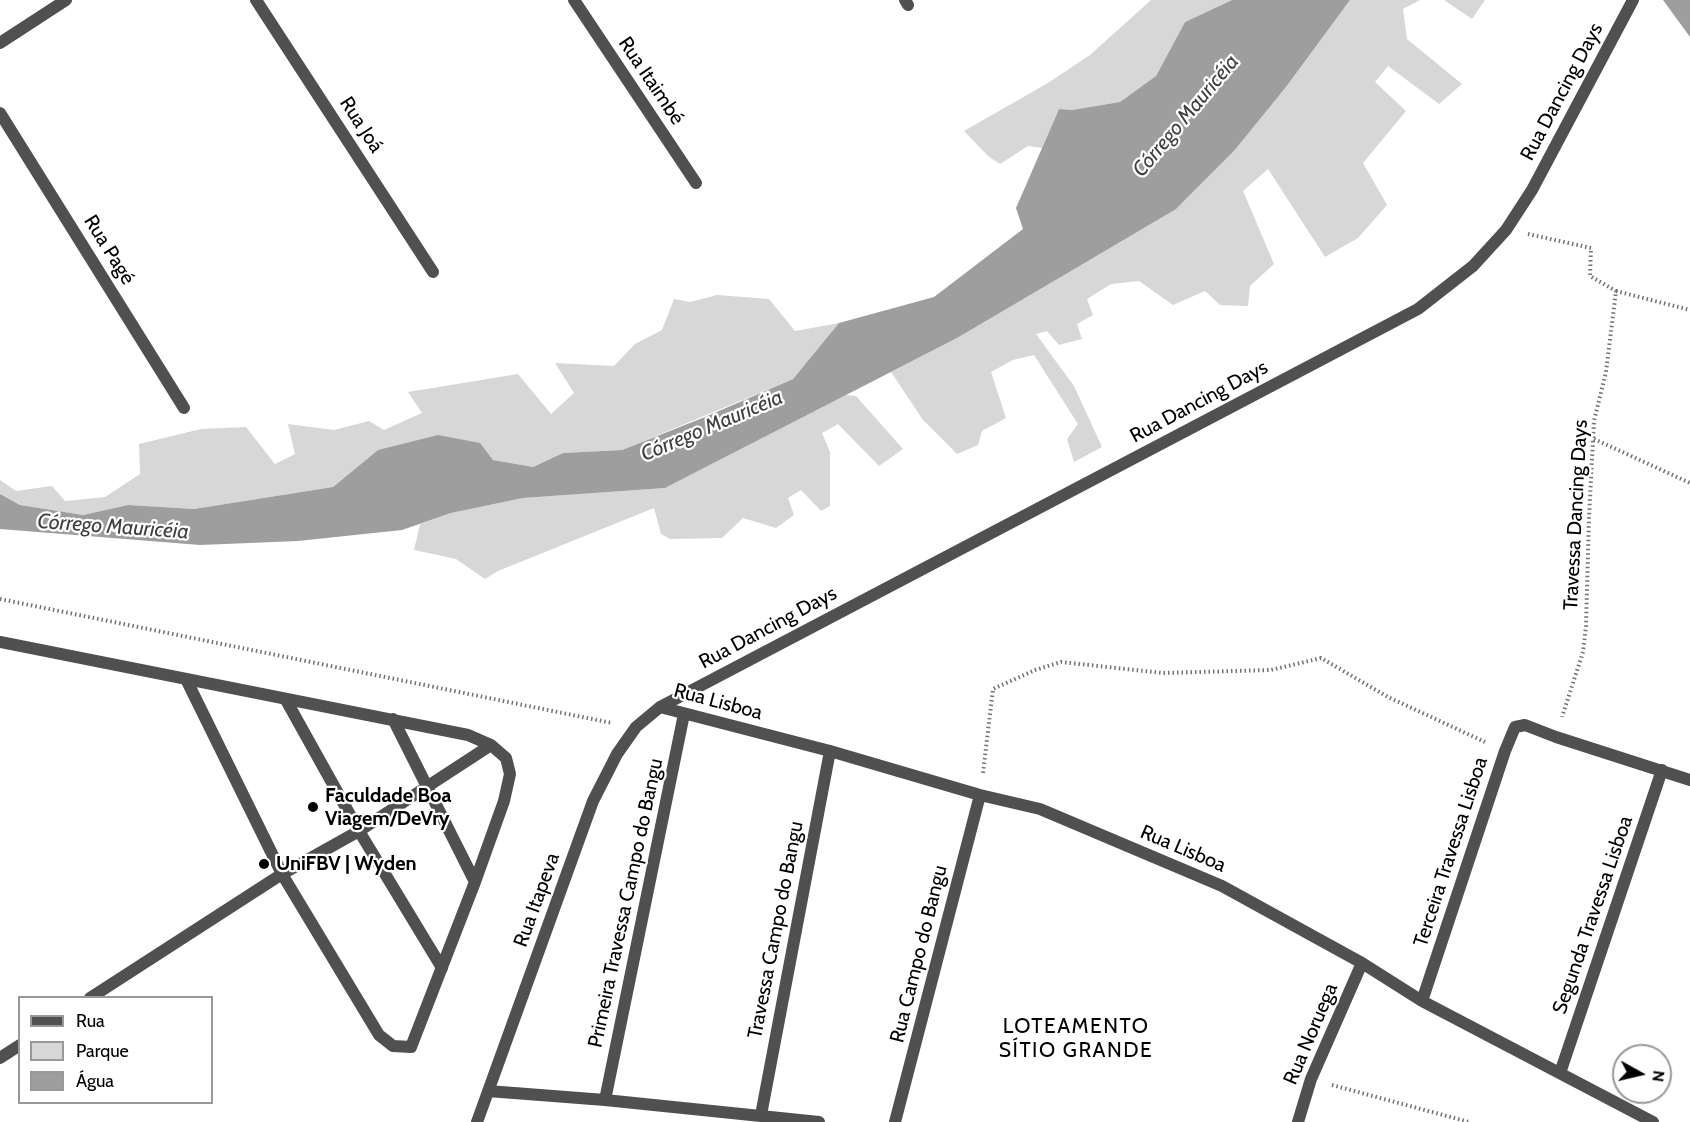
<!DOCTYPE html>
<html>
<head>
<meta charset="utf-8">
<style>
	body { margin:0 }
	#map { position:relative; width:1690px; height:1122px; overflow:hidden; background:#fff; font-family:Cabin,sans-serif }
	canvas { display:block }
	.legend { position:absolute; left:18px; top:996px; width:195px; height:108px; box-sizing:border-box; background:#fff; border:2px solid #999; margin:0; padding:8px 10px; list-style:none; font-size:18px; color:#000 }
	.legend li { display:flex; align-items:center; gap:12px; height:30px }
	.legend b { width:30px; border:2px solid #999 }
	.north { position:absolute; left:1612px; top:1044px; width:60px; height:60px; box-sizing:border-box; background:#fff; border:2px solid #999; border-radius:50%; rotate:98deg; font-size:16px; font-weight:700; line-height:24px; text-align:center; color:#000 }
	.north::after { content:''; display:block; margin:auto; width:21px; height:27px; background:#000; clip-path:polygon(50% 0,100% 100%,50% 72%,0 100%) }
</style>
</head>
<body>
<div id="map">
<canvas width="1690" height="1122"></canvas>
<ul class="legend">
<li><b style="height:8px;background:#505050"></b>Rua</li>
<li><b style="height:16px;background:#d7d7d7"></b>Parque</li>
<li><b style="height:16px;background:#9e9e9e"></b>Água</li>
</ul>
<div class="north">N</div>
</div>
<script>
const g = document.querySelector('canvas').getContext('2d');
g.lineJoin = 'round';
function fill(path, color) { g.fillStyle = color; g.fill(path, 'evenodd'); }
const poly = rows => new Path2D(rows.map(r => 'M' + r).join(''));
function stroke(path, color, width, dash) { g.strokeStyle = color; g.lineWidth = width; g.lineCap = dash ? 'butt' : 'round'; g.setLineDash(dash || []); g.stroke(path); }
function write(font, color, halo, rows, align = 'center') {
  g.font = font + ' Cabin,sans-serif'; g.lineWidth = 4.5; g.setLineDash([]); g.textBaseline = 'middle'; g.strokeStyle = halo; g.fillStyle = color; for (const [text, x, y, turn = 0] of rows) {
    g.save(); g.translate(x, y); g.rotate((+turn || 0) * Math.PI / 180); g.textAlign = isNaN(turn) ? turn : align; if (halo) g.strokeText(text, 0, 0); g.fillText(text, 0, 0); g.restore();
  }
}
const green = poly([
	[1151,0,1232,0,1185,22,1156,76,1120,102,1072,110,1059,109,1042,148,1028,146,1000,164,988,156,964,131,1048,83,1090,55],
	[1350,0,1420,0,1403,9,1407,39,1462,84,1439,104,1388,66,1375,82,1406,111,1363,163,1387,205,1358,238,1325,257,1268,169,1243,191,1274,264,1250,286,1248,306,1220,305,1205,291,1173,305,1139,281,1111,284,1087,299,1093,315,1077,324,1082,339,1059,345,1047,331,1036,334,1074,386,1102,447,1074,462,1067,439,1078,424,1034,355,1013,360,991,372,1006,418,982,431,978,445,957,454,923,420,891,372,957,338,1181,204,1234,151,1286,87],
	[1444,0,1485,0,1472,19],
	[717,295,769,299,795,331,839,323,793,379,622,450,563,453,533,467,493,460,479,443,378,450,333,487,194,509,128,505,83,515,20,505,0,494,0,480,16,491,52,486,65,501,105,497,140,474,139,444,201,429,246,427,275,464,295,454,288,424,334,430,369,421,384,430,422,413,408,392,518,374,551,414,574,393,555,363,614,366,635,344,662,330,674,299,690,302],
	[846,395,856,396,903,449,879,466,838,424,822,433,830,452,830,506,821,511,801,490,788,498,794,515,776,528,743,518,722,538,670,539,661,534,654,508,498,571,485,579,456,559,414,550,420,524,451,513,523,498,665,488]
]);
const water = poly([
	[1232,0,1350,0,1286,87,1234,151,1176,209,957,338,665,488,523,498,451,513,402,530,298,541,200,545,0,529,0,494,20,505,83,515,128,505,194,509,333,487,378,450,438,435,480,443,493,460,533,467,563,453,622,450,705,417,793,379,839,323,934,297,1023,229,1016,208,1059,109,1072,110,1120,102,1156,76,1185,22],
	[1663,0,1690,0,1690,37]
]);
const path = poly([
	[1528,234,1591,248,1590,276,1616,291,1606,372,1594,421,1589,517,1586,626,1583,652,1562,717],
	[1616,291,1690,310],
	[1594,439,1690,483],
	[0,599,612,723],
	[983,773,993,689,1035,670,1061,662,1163,673,1271,670,1321,658,1388,697,1485,742],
	[1332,1085,1469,1122]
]);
const service = poly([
	[0,642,468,735,491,745,506,758,510,774,504,801,475,882,411,1047,393,1046,379,1035,282,874,186,679],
	[286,700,359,831,442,968],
	[393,719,475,882],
	[90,998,282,874,359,831,491,745],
	[0,1058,20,1045]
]);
const minor = poly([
	[256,0,433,272],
	[574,0,696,183],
	[905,0,908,5],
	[0,43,66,0],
	[0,113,184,408],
	[660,707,830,751,980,795,1040,809,1222,886,1362,963,1422,1001,1653,1122],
	[1422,1001,1505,751,1515,727,1525,725,1556,737,1690,780],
	[1560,1073,1662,770],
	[488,1091,605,1100,819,1122],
	[605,1100,684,714],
	[761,1115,830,751],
	[477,1122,593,801,617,754,636,727,660,707,1418,309,1473,266,1506,230,1532,190,1633,0],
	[895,1122,980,795],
	[1298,1122,1311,1079,1362,963]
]);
const markers = [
	[313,807,6,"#000"],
	[264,864,6,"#000"]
];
const streetNames = [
	["Rua Itaimbé",651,81,56],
	["Rua Dancing Days",1562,92,-62],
	["Rua Joá",361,125,57],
	["Rua Pagé",109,250,58],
	["Rua Dancing Days",1199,402,-28],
	["Travessa Dancing Days",1576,515,-87],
	["Rua Dancing Days",768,628,-28],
	["Rua Lisboa",718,702,15],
	["Rua Lisboa",1183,849,23],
	["Terceira Travessa Lisboa",1451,852,-72],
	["Rua Itapeva",537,900,-70],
	["Primeira Travessa Campo do Bangu",626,903,-78],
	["Segunda Travessa Lisboa",1593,915,-71],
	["Travessa Campo do Bangu",776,930,-79],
	["Rua Campo do Bangu",919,954,-76],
	["Rua Noruega",1311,1034,-67]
];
const poiNames = [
	["Faculdade Boa",325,796],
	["Viagem/DeVry",325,819],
	["UniFBV | Wyden",276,864]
];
const waterNames = [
	["Córrego Mauricéia",1186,116,-50],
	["Córrego Mauricéia",712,426,-23],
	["Córrego Mauricéia",113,527,4]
];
const neighbourhoodNames = [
	["LOTEAMENTO",1076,1027],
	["SÍTIO GRANDE",1076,1051]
];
fill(green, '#d7d7d7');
fill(water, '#9e9e9e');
stroke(path, '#727272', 4, [1.5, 3]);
stroke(service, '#505050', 12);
stroke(minor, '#505050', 12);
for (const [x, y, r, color] of markers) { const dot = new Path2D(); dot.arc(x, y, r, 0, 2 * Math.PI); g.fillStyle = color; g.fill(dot); stroke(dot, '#fff', 2); }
write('20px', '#000', '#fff', streetNames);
write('bold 20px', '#000', '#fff', poiNames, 'left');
write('italic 21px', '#3f3f3f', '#fff', waterNames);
g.letterSpacing = '1.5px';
write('21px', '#000', '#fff', neighbourhoodNames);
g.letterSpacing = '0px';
</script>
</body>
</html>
